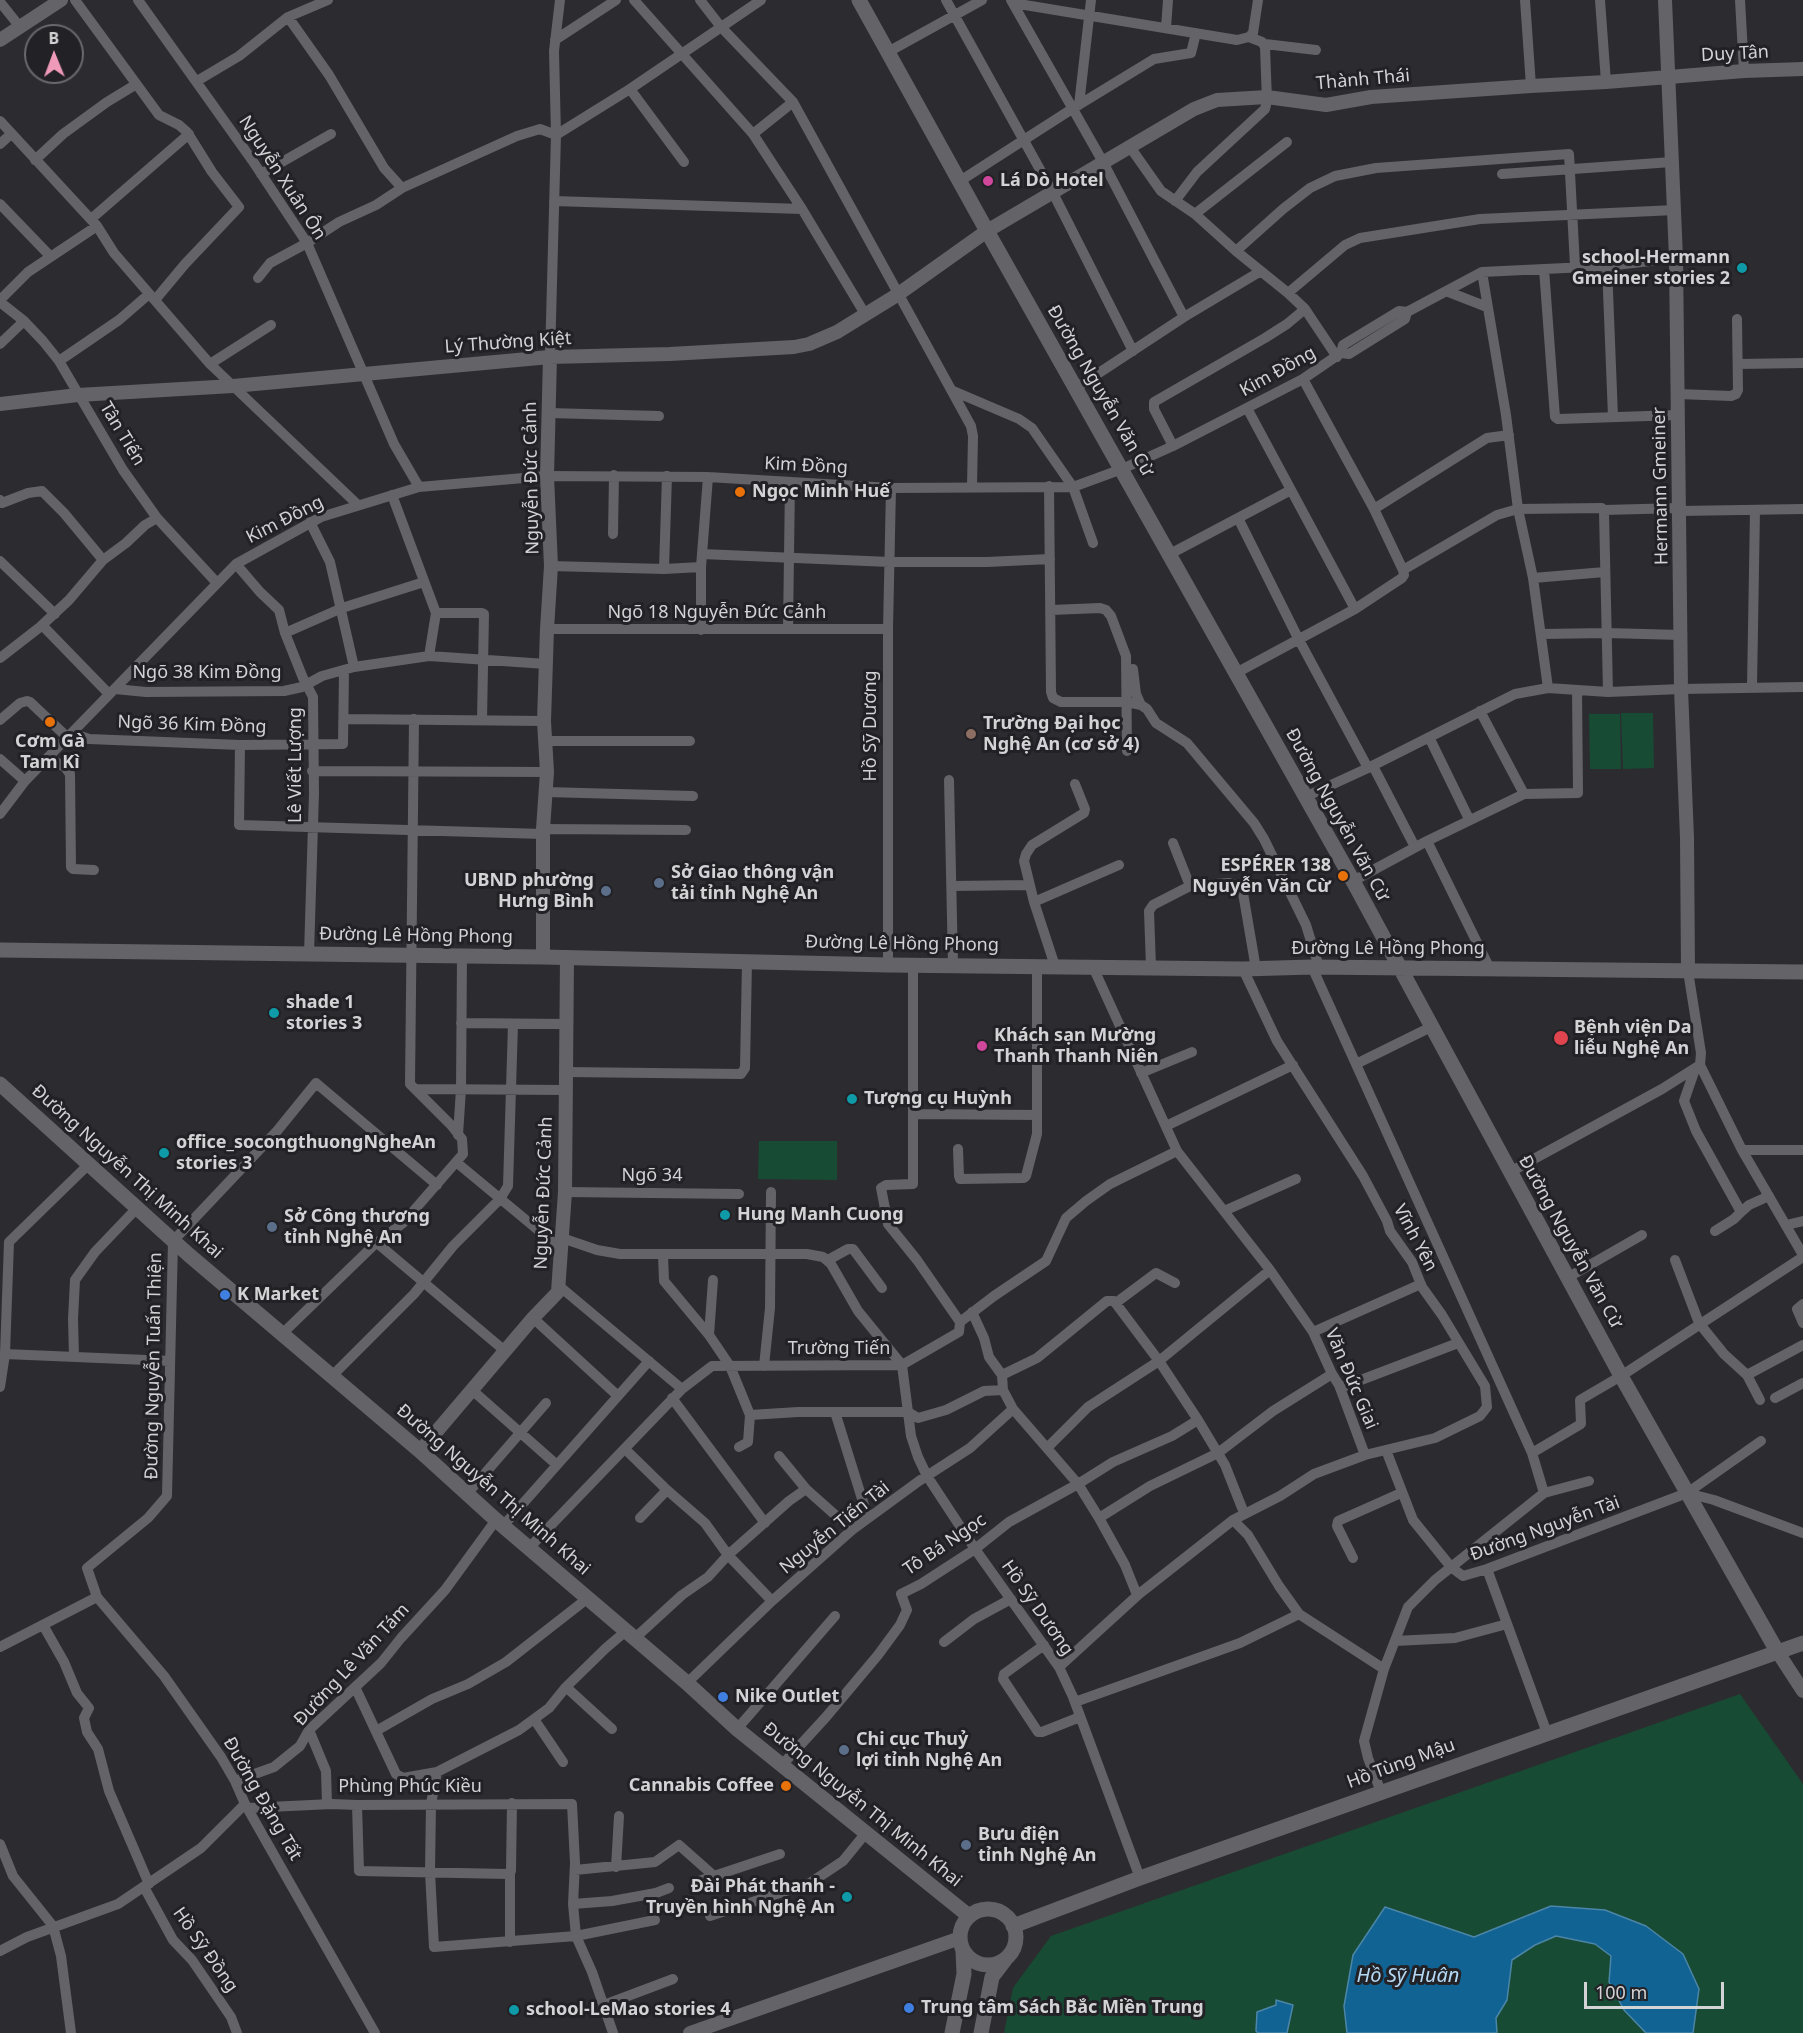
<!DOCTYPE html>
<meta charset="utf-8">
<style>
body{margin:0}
#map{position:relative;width:1803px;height:2033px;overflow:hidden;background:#2c2c30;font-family:"Noto Sans",sans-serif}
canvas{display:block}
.north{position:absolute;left:24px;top:24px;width:60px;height:60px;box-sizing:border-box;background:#222226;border:2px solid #69696c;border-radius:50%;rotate:359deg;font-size:16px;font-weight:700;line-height:24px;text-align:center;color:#d3d3d6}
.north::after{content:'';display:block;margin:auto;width:21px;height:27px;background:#ef9ab8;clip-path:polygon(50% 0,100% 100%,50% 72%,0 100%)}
.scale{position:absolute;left:1584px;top:1982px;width:140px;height:27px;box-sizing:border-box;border:3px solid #d3d3d6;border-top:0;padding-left:8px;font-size:18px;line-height:21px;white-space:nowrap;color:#d3d3d6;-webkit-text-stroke:4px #222226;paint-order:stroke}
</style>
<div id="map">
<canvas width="1803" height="2033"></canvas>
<div class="north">B</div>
<div class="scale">100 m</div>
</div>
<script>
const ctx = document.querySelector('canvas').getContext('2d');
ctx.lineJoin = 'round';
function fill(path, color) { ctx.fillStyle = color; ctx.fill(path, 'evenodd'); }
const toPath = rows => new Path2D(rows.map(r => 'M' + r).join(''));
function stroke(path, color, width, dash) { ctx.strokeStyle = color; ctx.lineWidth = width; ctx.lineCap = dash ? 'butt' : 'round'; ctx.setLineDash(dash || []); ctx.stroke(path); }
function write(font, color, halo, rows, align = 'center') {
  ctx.font = font + ' "Noto Sans",sans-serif'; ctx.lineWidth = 6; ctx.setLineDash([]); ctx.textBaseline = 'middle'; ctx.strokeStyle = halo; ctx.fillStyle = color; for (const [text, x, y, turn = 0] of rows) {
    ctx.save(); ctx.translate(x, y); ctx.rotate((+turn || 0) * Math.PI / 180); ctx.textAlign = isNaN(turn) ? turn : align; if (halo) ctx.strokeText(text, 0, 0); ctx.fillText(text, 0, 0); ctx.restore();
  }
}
fill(toPath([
 [1621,713,1653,713,1654,768,1623,769],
 [1589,714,1620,714,1621,769,1590,769],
 [759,1141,837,1141,837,1180,758,1179],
 [1740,1694,1803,1784,1803,2033,1004,2033,1013,1988,1051,1936]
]), '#184b33');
const water = toPath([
 [1551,1906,1605,1910,1646,1926,1683,1954,1699,1989,1693,2033,1646,2033,1624,2010,1609,1982,1611,1956,1595,1944,1556,1936,1535,1945,1512,1960,1507,2000,1496,2018,1497,2033,1347,2033,1344,2006,1353,1955,1385,1907,1474,1937,1551,1906],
 [1276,2000,1293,2005,1287,2033,1258,2033,1256,2031,1257,2012,1276,2005,1276,2000]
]);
fill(water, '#116393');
stroke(water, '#4b85a7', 1.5);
stroke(toPath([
 [75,0,159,115,179,125,187,132,212,172,239,207,185,264,155,300],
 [138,0,252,160,307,243,394,444,419,487],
 [634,0,753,134,802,209,865,314],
 [700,0,721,27,793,102,971,426,973,436,972,486],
 [946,0,1053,193,1133,351],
 [1011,0,1103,162,1184,317],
 [1525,0,1531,86],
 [1600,0,1606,82],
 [1740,0,1744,71],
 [0,2,20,27],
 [1013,3,1237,40,1249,37,1253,33,1258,0],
 [288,17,329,75,384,168,402,188],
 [1166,28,1168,0],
 [555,40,616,0],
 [1265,44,1316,50],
 [888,52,982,0],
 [197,81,239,56,288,17,328,0],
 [630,89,684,162],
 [1079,105,1091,0],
 [0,121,97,226,114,253,210,364,358,505],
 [753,134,793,102],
 [0,144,11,134],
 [1130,147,1161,191,1195,214,1236,251,1288,293,1305,309,1337,357],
 [35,160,63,134,107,102,135,85],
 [261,174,331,134],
 [1502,174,1672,162],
 [960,181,1072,109,1154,59,1191,53,1196,33],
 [554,201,802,209],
 [1175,201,1197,172,1265,109,1267,101,1265,47,1262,42,1249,37],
 [0,204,51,257],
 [1195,214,1287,142],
 [91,219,189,134],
 [1236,251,1283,209,1310,188,1335,176,1376,168,1569,154,1575,266],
 [1607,266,1613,417],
 [1544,269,1555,417,1558,419,1678,415],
 [1482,272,1506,415,1518,509,1533,578,1548,688],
 [258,278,270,263,307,243,339,222,376,205,402,188,517,136,540,129,556,135,630,89,761,0],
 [1446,291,1487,307],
 [1288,293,1345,245,1360,238,1480,219,1675,210],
 [0,300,28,272,97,226],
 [0,302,24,321,43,341,59,361,123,470,157,518,217,583],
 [0,344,24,321],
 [1341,353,1343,345,1399,311,1407,312],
 [550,357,556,135,554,51,560,0],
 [59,361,119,320,149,294],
 [210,364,271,325],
 [1738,364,1803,363],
 [1076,388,1184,317,1261,271],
 [951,390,1019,419,1032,428,1073,487,1093,543],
 [1678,394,1731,396,1736,394,1738,390,1737,319],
 [1247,408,1355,609],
 [549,413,659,416],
 [1173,446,1154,409,1154,402,1265,338,1287,324,1305,309],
 [1049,486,1051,692,1053,698,1061,702,1127,702,1141,705,1147,709,1156,723,1187,743,1254,823,1264,839,1306,925,1319,967],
 [392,495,436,613,429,656],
 [0,500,2,503,28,493,42,491,64,513,103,560],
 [1374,509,1487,438,1509,435],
 [1604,510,1680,508],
 [1680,511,1803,509],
 [1238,518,1298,638,1368,768],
 [310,522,330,562,354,667],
 [613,534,614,475],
 [702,554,890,562,987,562,1050,559],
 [1170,554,1291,490],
 [0,561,55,614],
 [236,564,260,592,279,610,285,633,303,678,313,697,314,793,309,954],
 [551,566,664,569,701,567],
 [664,569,667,476],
 [1403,570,1497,515,1518,509,1602,508,1604,512,1608,692],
 [1533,578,1605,572],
 [1051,610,1100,608,1106,610,1111,616,1126,656,1127,751],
 [436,613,482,613,484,614,482,720],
 [42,625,109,694],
 [547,629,888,629],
 [788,629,790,482],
 [701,630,701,567,708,477],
 [285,633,342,608,424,582],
 [1542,634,1607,633,1681,635],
 [0,658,40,627,69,600,103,560,126,543,145,525,157,518],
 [1133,669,1136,694,1141,705],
 [1236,673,1355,609,1402,578,1404,575,1403,570,1374,509,1303,379],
 [1752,687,1755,510],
 [115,689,146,692,284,691,302,687,322,676,354,667,429,656,546,664],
 [1480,711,1524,794],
 [344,719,544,721],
 [0,720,20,703,27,701,30,702,68,738],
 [72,733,89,739,240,745,343,744,344,671],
 [1429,737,1469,819],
 [546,741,690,741],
 [240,745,239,825,543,834],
 [48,758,65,767,70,774,71,867,73,869,94,870],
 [0,759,25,781],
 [1373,766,1415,847],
 [312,771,547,772],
 [949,780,953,965],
 [546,792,693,796],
 [1305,797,1368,768,1515,694,1548,688,1608,692,1681,689,1803,687],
 [0,814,25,781,236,564,321,517,419,487,547,476,708,477,891,488,1073,487,1122,469,1173,446,1303,379,1341,353,1349,354,1405,319,1407,312,1482,272,1607,266,1676,258],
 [543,829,686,830],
 [1427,841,1490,969],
 [1173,843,1190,886],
 [1353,881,1427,841,1524,794,1578,793,1577,690],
 [952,886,1029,885],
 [1034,902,1119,865],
 [888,965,888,629,891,488],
 [913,965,913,1184,886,1185,881,1188,888,1224,917,1260,960,1322],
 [1055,966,1034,902,1024,861,1026,854,1032,845,1084,813,1085,809,1075,784],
 [1151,967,1149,911,1153,905,1190,886,1229,883,1239,886,1243,893,1256,969],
 [1312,967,1532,1453,1544,1493,1435,1580,1408,1607,1384,1669,1364,1741,1368,1758,1381,1792],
 [1243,969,1277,1041,1363,1176,1387,1221,1390,1231,1412,1262,1422,1287,1442,1315,1485,1386,1487,1407,1480,1416,1435,1438,1365,1455],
 [1688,971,1701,1053,1700,1065,1742,1150,1803,1255],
 [461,1023,566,1024],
 [1356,1064,1431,1027],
 [1695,1069,1684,1101,1696,1131,1741,1212,1749,1205,1769,1196],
 [566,1072,741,1074,745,1068,747,961],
 [1141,1073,1192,1052],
 [415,1089,565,1090],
 [913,1114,1037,1115],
 [1166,1126,1293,1065],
 [458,1135,461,1089,462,956],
 [958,1149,959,1176,960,1179,1024,1178,1026,1176,1037,1134,1037,966],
 [1742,1150,1803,1150],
 [456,1162,561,1249],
 [1510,1172,1662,1089,1700,1065],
 [565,1192,739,1194],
 [1224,1211,1296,1179],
 [1786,1225,1803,1221],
 [1715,1231,1734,1219,1741,1212],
 [562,1238,597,1250,620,1254,807,1254,823,1257,831,1264,858,1311,902,1365],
 [377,1243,505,1351],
 [663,1255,664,1281,709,1335,730,1366,750,1415,748,1442,739,1447],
 [828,1260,848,1249,853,1249,882,1288],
 [1675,1260,1699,1323,1724,1354,1747,1375,1760,1400],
 [1567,1278,1642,1235],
 [558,1285,682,1389],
 [1117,1302,1156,1273,1175,1283],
 [1803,1304,1797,1309,1803,1323],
 [972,1312,984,1338,989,1357,1002,1375,1003,1390,1013,1409,1078,1484,1099,1518,1125,1565,1137,1595],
 [533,1318,618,1396],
 [1313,1332,1421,1284],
 [282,1334,374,1245,403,1223,463,1154,462,1139,451,1125,410,1084,414,719],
 [709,1335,713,1280],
 [5,1354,170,1361],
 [74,1357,73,1319,75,1280,95,1252,137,1208],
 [902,1365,911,1436,918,1457,927,1476,975,1549,1059,1667,1073,1697,1140,1878],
 [764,1366,770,1308,771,1192],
 [1002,1375,1037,1358,1107,1301,1114,1301,1159,1361,1198,1420,1225,1465,1244,1513],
 [1747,1375,1803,1345],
 [332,1376,414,1294,453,1246,500,1199,508,1186,513,1024],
 [0,1387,5,1354,9,1242,89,1164],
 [1340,1388,1458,1343],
 [472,1390,557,1465],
 [672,1398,765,1523],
 [1775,1398,1803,1383],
 [835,1412,868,1518],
 [750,1415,798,1412,908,1412,918,1418,946,1410,984,1391,1003,1390],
 [1047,1448,1088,1407,1159,1361,1270,1270],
 [625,1449,667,1490,705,1523,728,1555,772,1601],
 [1386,1450,1413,1520,1451,1567,1463,1576,1487,1569,1687,1493,1761,1441],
 [1532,1453,1581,1424,1580,1400,1621,1376,1803,1257],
 [779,1456,806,1489],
 [1544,1493,1589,1481],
 [1687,1493,1714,1500,1803,1533],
 [467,1494,546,1403],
 [640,1518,667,1490],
 [1099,1518,1150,1486,1218,1453,1273,1411,1332,1374],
 [1233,1520,1248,1535,1279,1586,1299,1614,1384,1669],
 [503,1526,649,1361],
 [529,1548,682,1389,712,1366,902,1365,959,1332,960,1322,994,1296,1046,1261,1066,1218,1086,1201,1110,1184,1177,1151],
 [1353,1558,1337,1526,1338,1521,1401,1493],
 [1487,1569,1547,1733],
 [97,1597,164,1676,221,1757,235,1781,245,1804,375,2033],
 [43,1625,64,1662,77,1693,89,1708,84,1718,87,1732,98,1749,109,1791,149,1884],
 [635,1638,682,1595,708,1577,728,1555,789,1501,806,1489,852,1530],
 [1395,1641,1455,1638,1507,1624],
 [944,1642,974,1619,1011,1599],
 [1044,1645,1004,1674,1003,1679,1038,1732,1042,1732,1080,1717],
 [0,1647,97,1597,87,1568,148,1518,167,1496,173,1241,277,1131,316,1083,437,1185],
 [1059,1667,1139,1594,1233,1520,1280,1496,1314,1474,1365,1455,1339,1385,1332,1374,1313,1332,1270,1270,1177,1151,1093,967],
 [687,1683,772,1601,852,1530,919,1481,970,1448,1013,1409],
 [355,1687,396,1774,403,1778,437,1772,519,1730,549,1708,566,1687,606,1648,626,1631],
 [566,1687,612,1729],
 [1075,1702,1240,1643,1299,1614],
 [534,1719,563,1762],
 [737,1729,835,1616],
 [309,1730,326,1771,327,1804],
 [376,1731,432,1699,468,1684,506,1662,588,1598],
 [782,1765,826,1717,878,1655,900,1625,907,1610,901,1594,921,1584,975,1549,1009,1522,1078,1484,1113,1462,1172,1436,1198,1420],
 [437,1772,431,1804,430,1872,434,1947,576,1936,655,1920],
 [235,1781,274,1767,300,1746,309,1730,381,1663,401,1638,445,1590,496,1520],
 [357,1805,359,1871,508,1874,511,1871,512,1803],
 [248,1808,332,1804,357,1805,572,1804,575,1863,573,1904,576,1936,592,1972,613,2033],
 [0,1844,13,1876,53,1926,61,1956,71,2033],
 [616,1867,619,1816],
 [575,1870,655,1862,679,1845,714,1876],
 [510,1873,510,1942],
 [696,1882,780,1854],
 [144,1887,173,1940,192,1960,231,2017,237,2033],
 [573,1904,612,1901,656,1893,669,1888],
 [710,1916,810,1883,843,1861,865,1834],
 [0,1951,27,1937,118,1904,201,1848,245,1804],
 [604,2005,673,1979]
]), '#636368', 10);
stroke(toPath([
 [1665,0,1676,258,1681,689,1687,838,1688,971],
 [0,40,61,0],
 [0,404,78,395,233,386,550,357,670,354,794,347,809,344,837,332,897,295,987,231,1194,109,1217,100,1267,97,1326,105,1371,97,1531,86,1606,82,1744,71,1803,69],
 [543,957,543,829,547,772,544,721,547,629,551,566,547,476,550,357],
 [420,1451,533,1318,558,1292,565,1192,567,957],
 [1777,1651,1803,1691],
 [690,2033,960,1938]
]), '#636368', 14);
stroke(toPath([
 [859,0,987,231,1353,881,1621,1376,1777,1651],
 [0,950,543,957,888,965,1243,969,1312,967,1803,972],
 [0,1084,189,1255,420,1451,496,1520,687,1683,737,1729,969,1916],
 '960 1937a28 28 0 1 1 56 0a28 28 0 1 1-56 0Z',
 [1013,1926,1140,1878,1803,1643],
 [952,2033,964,1974,963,1951],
 [981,2033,992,1977,1005,1960]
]), '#636368', 15);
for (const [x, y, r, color] of [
 [988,181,6,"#d1479c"],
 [1742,268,6,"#0f9aa8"],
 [740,492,6,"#e8710a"],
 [50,722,6,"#e8710a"],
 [971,734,6,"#8d6e63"],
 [1343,876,6,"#e8710a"],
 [659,883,6,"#5c6f8a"],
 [606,891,6,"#5c6f8a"],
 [274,1013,6,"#0f9aa8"],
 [1561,1038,8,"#e0444e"],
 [982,1046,6,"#d1479c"],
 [852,1099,6,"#0f9aa8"],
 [164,1153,6,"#0f9aa8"],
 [725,1215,6,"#0f9aa8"],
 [272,1227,6,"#5c6f8a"],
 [225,1295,6,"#3f7fe0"],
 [723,1697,6,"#3f7fe0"],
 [844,1750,6,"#5c6f8a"],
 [786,1786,6,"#e8710a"],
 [966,1845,6,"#5c6f8a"],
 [847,1897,6,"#0f9aa8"],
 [909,2008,6,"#3f7fe0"],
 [514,2010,6,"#0f9aa8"]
]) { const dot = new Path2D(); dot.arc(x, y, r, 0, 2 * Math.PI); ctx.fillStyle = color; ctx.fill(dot); stroke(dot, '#222226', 2); }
write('18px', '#d3d3d6', '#222226', [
 ["Duy Tân",1735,54,-3],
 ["Thành Thái",1363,80,-5],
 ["Nguyễn Xuân Ôn",282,178,57],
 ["Lý Thường Kiệt",508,343,-4],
 ["Kim Đồng",1278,372,-29],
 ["Đường Nguyễn Văn Cừ",1100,391,60],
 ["Tân Tiến",122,434,59],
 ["Kim Đồng",806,466,3],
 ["Nguyễn Đức Cảnh",532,478,-91],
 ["Hermann Gmeiner",1661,486,-91],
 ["Kim Đồng",285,520,-27],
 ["Ngõ 18 Nguyễn Đức Cảnh",717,613],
 ["Ngõ 38 Kim Đồng",207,673],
 ["Ngõ 36 Kim Đồng",192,725,2],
 ["Hồ Sỹ Dương",871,726,-90],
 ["Lê Viết Lượng",296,765,-90],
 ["Đường Nguyễn Văn Cừ",1337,815,61],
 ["Đường Lê Hồng Phong",416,936,1],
 ["Đường Lê Hồng Phong",902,944,1],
 ["Đường Lê Hồng Phong",1388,949],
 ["Đường Nguyễn Thị Minh Khai",127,1172,42],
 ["Ngõ 34",652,1176],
 ["Nguyễn Đức Cảnh",544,1193,-88],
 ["Vĩnh Yên",1415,1238,62],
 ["Đường Nguyễn Văn Cừ",1570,1242,61],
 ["Trường Tiến",839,1349],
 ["Đường Nguyễn Tuấn Thiện",154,1366,-89],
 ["Văn Đức Giai",1351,1379,67],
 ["Đường Nguyễn Thị Minh Khai",493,1490,41],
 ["Nguyễn Tiến Tài",835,1528,-39],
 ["Đường Nguyễn Tài",1545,1529,-20],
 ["Tô Bá Ngọc",945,1545,-34],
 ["Hồ Sỹ Dương",1037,1608,55],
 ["Đường Lê Văn Tám",352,1665,-47],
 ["Hồ Tùng Mậu",1401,1764,-20],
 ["Phùng Phúc Kiều",410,1787],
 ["Đường Đặng Tất",262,1799,60],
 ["Đường Nguyễn Thị Minh Khai",862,1805,39],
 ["Hồ Sỹ Đồng",205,1950,55]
]);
write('bold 18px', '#d3d3d6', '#222226', [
 ["Lá Dò Hotel",1000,181],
 ["school-Hermann",1730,258,"right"],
 ["Gmeiner stories 2",1730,279,"right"],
 ["Ngọc Minh Huế",752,492],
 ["Trường Đại học",983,724],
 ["Nghệ An (cơ sở 4)",983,745],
 ["Cơm Gà",50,742,"center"],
 ["Tam Kì",50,763,"center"],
 ["ESPÉRER 138",1331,866,"right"],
 ["Nguyễn Văn Cừ",1331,887,"right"],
 ["Sở Giao thông vận",671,873],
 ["tải tỉnh Nghệ An",671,894],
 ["UBND phường",594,881,"right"],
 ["Hưng Bình",594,902,"right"],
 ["shade 1",286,1003],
 ["stories 3",286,1024],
 ["Bệnh viện Da",1574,1028],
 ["liễu Nghệ An",1574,1049],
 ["Khách sạn Mường",994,1036],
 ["Thanh Thanh Niên",994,1057],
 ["Tượng cụ Huỳnh",864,1099],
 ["office_socongthuongNgheAn",176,1143],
 ["stories 3",176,1164],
 ["Hung Manh Cuong",737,1215],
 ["Sở Công thương",284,1217],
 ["tỉnh Nghệ An",284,1238],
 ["K Market",237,1295],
 ["Nike Outlet",735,1697],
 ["Chi cục Thuỷ",856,1740],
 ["lợi tỉnh Nghệ An",856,1761],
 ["Cannabis Coffee",774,1786,"right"],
 ["Bưu điện",978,1835],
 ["tỉnh Nghệ An",978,1856],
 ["Đài Phát thanh -",835,1887,"right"],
 ["Truyền hình Nghệ An",835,1908,"right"],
 ["Trung tâm Sách Bắc Miền Trung",921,2008],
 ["school-LeMao stories 4",526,2010]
], 'left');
write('italic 20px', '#b4d8f4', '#222226', [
 ["Hồ Sỹ Huân",1408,1976]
]);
</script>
